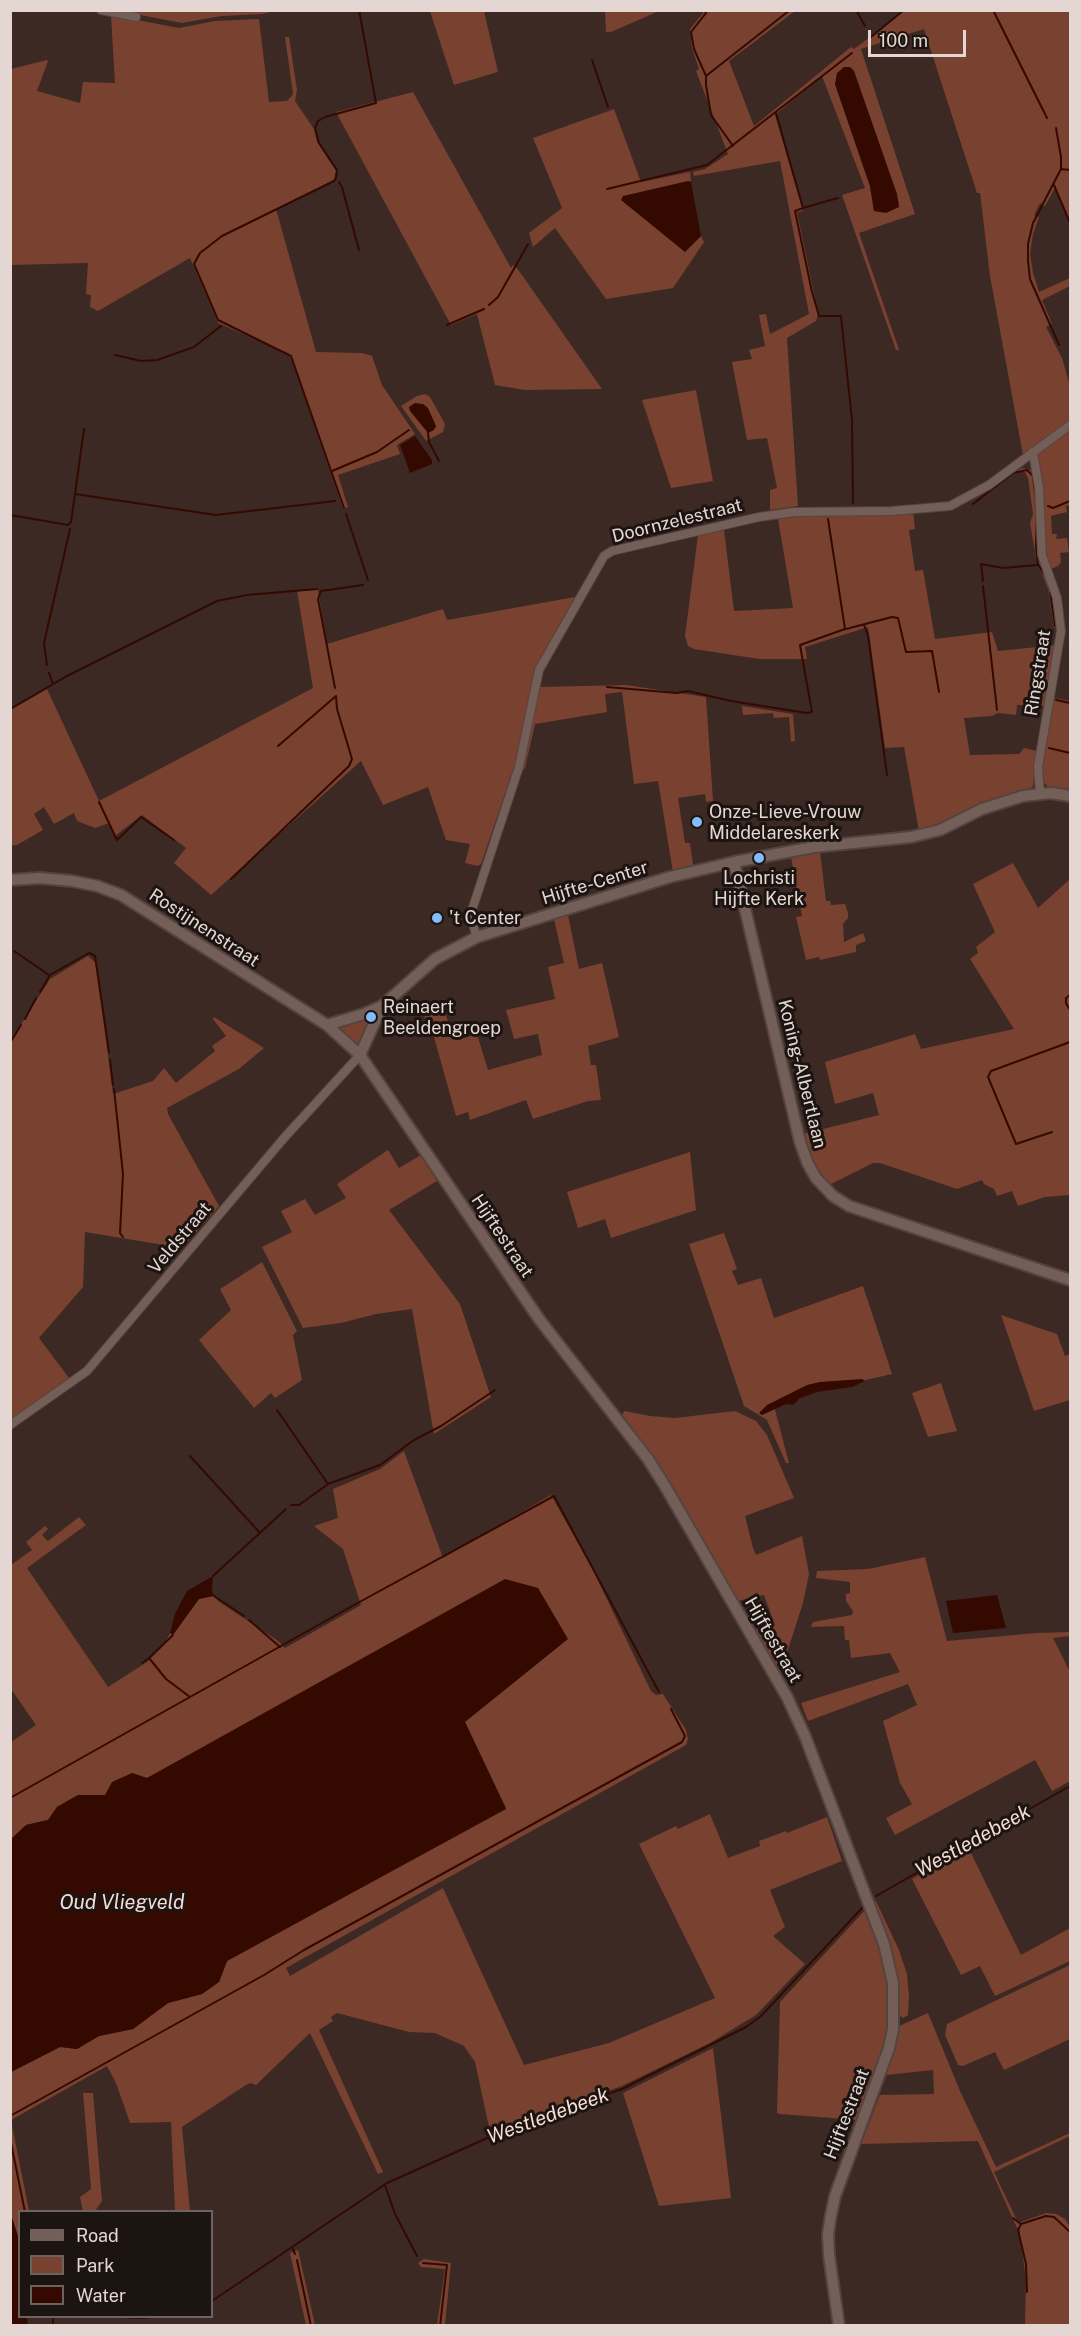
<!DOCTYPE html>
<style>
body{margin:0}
#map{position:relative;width:1081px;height:2336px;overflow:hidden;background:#3c2923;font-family:"Public Sans",sans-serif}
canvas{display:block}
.frame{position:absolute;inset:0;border:12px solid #e4d7d3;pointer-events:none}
.legend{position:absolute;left:18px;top:2210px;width:195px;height:108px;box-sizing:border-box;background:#1c1411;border:2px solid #6c625f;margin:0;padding:8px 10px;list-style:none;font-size:18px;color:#e4d7d3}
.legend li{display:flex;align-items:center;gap:12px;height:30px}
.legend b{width:30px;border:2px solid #6c625f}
.scale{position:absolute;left:868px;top:30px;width:98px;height:27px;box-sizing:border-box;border:3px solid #e4d7d3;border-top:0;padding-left:8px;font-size:18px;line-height:21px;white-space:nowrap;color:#e4d7d3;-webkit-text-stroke:4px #1c1411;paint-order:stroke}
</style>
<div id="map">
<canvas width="1081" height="2336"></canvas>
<div class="frame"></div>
<ul class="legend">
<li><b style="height:8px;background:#745f58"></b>Road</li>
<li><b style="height:16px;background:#794130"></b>Park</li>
<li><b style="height:16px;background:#340900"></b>Water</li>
</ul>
<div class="scale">100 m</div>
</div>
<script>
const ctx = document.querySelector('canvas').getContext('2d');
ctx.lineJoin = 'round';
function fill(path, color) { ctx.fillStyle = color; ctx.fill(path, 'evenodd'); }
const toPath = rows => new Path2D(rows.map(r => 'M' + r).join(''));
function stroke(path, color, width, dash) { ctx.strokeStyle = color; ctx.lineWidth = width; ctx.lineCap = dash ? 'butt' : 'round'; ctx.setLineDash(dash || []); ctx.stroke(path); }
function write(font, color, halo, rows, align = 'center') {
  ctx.font = font + ' "Public Sans",sans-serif'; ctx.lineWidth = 6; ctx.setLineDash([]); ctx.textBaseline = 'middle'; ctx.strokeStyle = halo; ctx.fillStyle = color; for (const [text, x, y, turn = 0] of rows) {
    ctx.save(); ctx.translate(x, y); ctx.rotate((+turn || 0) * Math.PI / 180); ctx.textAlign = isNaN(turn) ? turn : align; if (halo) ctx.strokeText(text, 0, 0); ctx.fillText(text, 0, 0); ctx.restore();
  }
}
fill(toPath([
 [119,11,274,11,263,14,221,16,182,23],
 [430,11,484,11,498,72,454,85],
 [605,11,605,10,659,11,611,32,606,32],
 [702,11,795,11,729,61,754,126,851,47,854,49,904,11,1070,11,1070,222,1055,188,1045,206,1040,203,1034,215,1039,217,1033,234,1030,254,1033,273,1039,292,1070,278,1070,286,1042,300,1052,324,1046,327,1062,358,1070,386,1070,421,1023,455,990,276,980,193,977,193,976,190,924,29,861,49,915,214,859,233,899,350,896,350,842,195,865,188,822,76,775,115,803,211,797,212,818,314,816,321,787,338,798,506,770,510,770,490,777,488,767,438,747,440,732,362,752,359,749,350,765,346,759,315,766,314,770,334,809,314,780,161,694,176,693,172,705,169,728,154,696,71,699,69,692,48,690,29,703,13],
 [850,67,854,72,899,204,874,211,870,186,835,84],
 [111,15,179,28,215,21,259,19,269,102,287,101,293,94,285,37,289,37,297,90,295,101,314,129,317,142,336,171,334,179,330,182,276,209,316,352,362,353,372,356,382,385,415,434,397,445,400,454,338,475,348,507,343,509,293,362,287,353,218,323,190,258,98,311,90,307,91,295,86,294,88,263,11,265,11,69,47,60,48,61,37,91,80,103,83,82,115,83],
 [413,92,511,268,513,265,517,268,602,389,525,390,495,385,477,314,451,325,336,112],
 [614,109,641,182,690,172,691,182,688,181,684,252,701,236,704,242,673,288,606,299,555,228,533,247,529,233,562,208,533,138],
 [696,390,713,481,671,488,642,400],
 [425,394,430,397,445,424,443,432,426,441,401,406,417,396],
 [1070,429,1070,505,1066,506,1067,512,1051,516,1052,534,1057,534,1056,539,1067,538,1069,552,1060,553,1061,562,1058,566,1051,569,1045,548,1045,510,1038,454],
 [1022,468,1033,471,1035,476,1038,541,1053,589,1059,626,1054,628,1048,589,1036,558,1030,523,1033,514,1028,478,1025,472,1015,472],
 [913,511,915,529,909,530,915,571,923,570,935,639,992,632,998,651,1057,645,1046,706,1017,705,1016,715,998,713,992,716,964,718,970,755,1019,754,1024,748,1037,751,1033,787,999,798,948,821,919,831,904,747,885,748,868,627,805,647,807,659,759,659,694,649,688,646,685,636,698,535,724,530,734,611,793,608,778,519,827,512],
 [318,590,327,644,443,609,447,620,575,597,536,666,517,759,481,864,478,866,465,863,470,844,446,840,428,787,383,805,361,761,211,895,174,863,186,848,142,815,115,836,109,823,95,828,77,821,74,813,54,824,44,807,34,814,43,830,17,845,11,846,11,710,47,689,99,801,313,688,297,591],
 [626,685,706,697,713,801,706,802,705,794,678,798,685,843,690,843,693,865,673,872,658,781,634,784,622,692,605,694,607,712,535,724,525,768,520,774,538,687],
 [1054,698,1070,701,1070,791,1047,786,1042,780,1041,766],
 [742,706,793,714,795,741,791,742,789,717,774,718,773,713,743,715],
 [820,852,826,901,830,901,831,905,845,904,848,913,848,918,843,924,844,942,863,933,866,941,856,945,856,952,820,960,819,957,806,960,796,917,802,916,791,857],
 [1013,863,1038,908,1070,879,1070,1195,1045,1197,1018,1206,1012,1191,997,1196,994,1189,984,1184,982,1180,957,1189,880,1163,873,1163,829,1185,818,1173,803,1134,879,1115,873,1093,835,1104,825,1062,915,1034,921,1049,1014,1029,970,959,978,953,976,947,995,932,973,884],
 [568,915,579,969,602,963,619,1037,588,1046,591,1065,596,1065,601,1100,588,1101,533,1119,526,1100,470,1120,468,1112,456,1116,434,1037,421,1009,442,1003,453,1037,459,1035,461,1039,477,1034,488,1070,542,1055,538,1034,514,1039,506,1010,555,999,548,967,564,963,554,919],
 [88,956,96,963,113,1094,153,1081,164,1068,176,1083,215,1051,212,1046,226,1036,213,1019,214,1017,264,1048,239,1069,167,1108,168,1114,219,1206,182,1248,85,1232,83,1287,39,1338,69,1378,11,1421,11,1040,50,979],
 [382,1006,360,1055,327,1025],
 [388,1150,399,1168,421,1155,437,1181,389,1210,460,1304,491,1397,434,1434,412,1309,376,1314,341,1323,303,1328,262,1247,292,1232,281,1211,305,1199,315,1215,346,1198,337,1184],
 [690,1152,696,1210,611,1238,605,1219,578,1228,567,1192],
 [724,1233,737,1269,732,1271,738,1285,761,1278,774,1318,863,1286,892,1374,813,1392,774,1406,789,1463,786,1463,767,1420,744,1406,689,1244],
 [262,1262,297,1331,293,1335,302,1380,275,1398,271,1393,254,1408,199,1340,231,1310,220,1289],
 [1001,1315,1057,1334,1065,1356,1070,1354,1070,1400,1034,1411],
 [941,1383,957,1431,928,1437,912,1393],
 [625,1411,650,1416,675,1418,735,1411,756,1421,767,1435,794,1498,745,1516,753,1548,756,1555,802,1536,809,1574,803,1603,784,1662,780,1664,774,1665,755,1631,772,1617,764,1595,738,1601,661,1469,622,1414],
 [404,1451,443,1558,551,1495,591,1566,651,1691,656,1695,663,1694,686,1730,688,1739,686,1745,286,1968,290,1976,443,1888,524,2065,609,2043,715,1998,639,1844,676,1826,678,1829,710,1814,728,1858,760,1846,759,1841,786,1831,787,1833,827,1817,842,1861,770,1890,785,1927,773,1936,805,1964,756,2015,710,2043,622,2086,490,2132,475,2062,464,2046,435,2033,409,2032,337,2013,331,2017,333,2021,319,2030,383,2172,378,2174,310,2033,256,2085,251,2083,246,2085,182,2127,190,2211,175,2211,171,2122,130,2123,116,2083,107,2066,11,2120,29,2211,20,2212,19,2256,18,2236,11,2215,11,2072,60,2047,77,2049,99,2036,133,2029,168,2003,202,1994,219,1982,227,1961,506,1808,465,1722,146,1778,132,1773,105,1795,78,1795,57,1807,48,1820,26,1825,11,1840,11,1742,36,1725,11,1689,11,1565,32,1550,26,1542,45,1526,48,1529,42,1535,48,1541,79,1517,86,1525,27,1568,108,1687,147,1662,164,1645,170,1633,173,1634,199,1599,209,1595,214,1596,218,1601,278,1641,285,1648,361,1605,343,1549,314,1526,338,1518,333,1489,380,1469],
 [925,1557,947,1641,1036,1633,1070,1632,1070,1636,1053,1638,1070,1672,1070,1781,1052,1791,1035,1760,895,1835,886,1818,912,1804,900,1783,883,1721,917,1705,908,1684,808,1721,801,1703,900,1672,890,1653,851,1658,849,1640,845,1640,844,1626,811,1627,813,1622,852,1615,853,1611,846,1601,846,1594,850,1593,850,1582,816,1578,817,1571,868,1569],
 [968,1847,1021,1955,1070,1928,1070,1961,995,1996,980,1966,961,1975,912,1879],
 [876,1901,899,1950,907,1974,909,1996,908,2015,903,2018,899,2015,895,1964,873,1902],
 [866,1909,880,1946,887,1977,889,2025,885,2045,858,2120,780,2114,777,2113,780,2002],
 [1070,1965,1070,2039,1004,2070,995,2052,963,2066,958,2065,945,2035,947,2024],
 [928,2013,960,2091,996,2167,1070,2133,1070,2136,994,2172,1018,2223,1046,2213,1056,2214,1065,2219,1070,2227,1070,2325,1025,2325,1026,2279,1019,2228,1017,2228,978,2141,861,2144,880,2095,934,2094,933,2070,886,2075,897,2027],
 [713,2048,731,2198,659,2206,623,2093],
 [83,2093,93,2093,102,2201,95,2211,83,2211,80,2197,91,2189],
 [298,2250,315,2325,306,2325,290,2253],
 [424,2259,451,2263,445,2325,437,2325,445,2269,421,2267,418,2263]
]), '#794130');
fill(toPath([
 [844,67,850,67,854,71,897,194,899,207,886,213,874,211,870,186,835,84,837,73],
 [688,181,691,182,701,236,685,252,621,200,623,196],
 [415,403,423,404,428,408,436,426,434,430,428,433,410,411,409,407],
 [415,436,432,460,432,464,410,473,400,445],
 [862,1379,865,1381,852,1387,817,1392,800,1398,793,1405,786,1404,762,1415,759,1413,767,1405,807,1385,820,1382],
 [213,1576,212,1591,214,1596,199,1599,173,1635,170,1633,175,1614,187,1591],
 [505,1579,538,1588,568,1639,465,1722,506,1809,227,1961,219,1982,202,1994,168,2003,133,2029,99,2036,77,2049,60,2047,11,2072,11,1839,26,1825,48,1820,57,1807,78,1795,105,1795,112,1782,132,1773,147,1778],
 [997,1595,1006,1628,953,1633,946,1601],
 [11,2215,18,2236,20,2316,27,2317,28,2325,11,2325]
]), '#340900');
stroke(toPath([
 [704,10,706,13,691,32,694,49,706,76,706,85,711,115,733,146],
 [856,10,865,26],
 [993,10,1047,118],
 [871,37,904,10],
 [592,60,608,107],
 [706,76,790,10],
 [776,113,803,208,838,198],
 [1056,128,1061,157,1061,169,1033,223,1028,244,1028,261,1030,279,1059,345],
 [1061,169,1070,170],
 [339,182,342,187,359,250],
 [1054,185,1070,223],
 [607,189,707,165,852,53],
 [803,208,795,211,812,292,819,316,841,316,852,420,853,503],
 [489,305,498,297,528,244],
 [447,325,484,309],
 [115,355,141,361,157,360,194,347,221,326],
 [428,433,429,442,439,461],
 [332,471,377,452,409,430],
 [75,494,84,429],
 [973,504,1013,473,1027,470,1033,476,1036,501],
 [1048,506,1053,508,1070,501],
 [344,508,291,356,218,320,194,264,200,253,222,236,334,181,336,178,337,170,319,143,315,128,318,121,325,117,376,103,359,10],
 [1037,513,1036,548,1038,564,1046,577],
 [346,514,368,580],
 [10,515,68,525,71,522,75,494,216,515,335,501],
 [983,581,981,564,1003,568,1037,565],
 [1049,585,1055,626],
 [983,586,997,710],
 [864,625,868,635,887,775],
 [846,629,892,617,898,618,906,652,932,651,939,692],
 [47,665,44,643,70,529],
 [49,673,53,684],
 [607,687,677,693,688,691,731,701,807,713,812,712,800,645,845,629,828,519],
 [335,688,318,599,321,591,363,585],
 [1056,700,1070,703],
 [10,709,67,676,217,601,247,595,317,589],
 [278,746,336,696],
 [1049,748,1070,753],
 [99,802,117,840,141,817,174,840],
 [231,879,349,766,352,759,337,709,336,696],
 [14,951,49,975],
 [40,992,50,975,89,953,95,956,109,1052],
 [1070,995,1066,998,1066,1003,1070,1010],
 [25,1019,36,998],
 [10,1043,21,1025],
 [110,1060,113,1085],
 [114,1089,123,1174,120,1233,123,1237],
 [1052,1132,1016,1144,988,1077,991,1071,1070,1042],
 [277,1410,328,1484],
 [190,1456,260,1533],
 [291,1505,299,1505,328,1484,380,1465,414,1440,441,1426,495,1390],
 [213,1576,286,1509],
 [214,1596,244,1616],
 [249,1620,280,1647],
 [173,1635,149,1658,166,1679,190,1697],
 [142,1663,149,1658],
 [10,1798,354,1605,554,1496,659,1692],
 [876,1896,1070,1786],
 [10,2116,264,1975,304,1950,682,1742,685,1736,671,1709],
 [10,2138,25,2212],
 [385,2185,395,2214,417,2256],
 [1013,2218,1021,2224],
 [1021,2224,1018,2230,1026,2264,1027,2292],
 [1021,2224,1046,2216,1054,2217,1070,2232],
 [292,2247,295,2254],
 [297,2260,311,2326],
 [423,2263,447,2265,440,2326],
 [212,2301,387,2183,494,2135,622,2089,746,2027,761,2016,863,1907],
 [101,2316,143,2318,160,2316],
 [53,2326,53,2316]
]), '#340900', 2);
const street = toPath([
 [101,10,136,17],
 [1033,452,1039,488,1042,555,1057,598,1061,631,1038,767,1040,794],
 [477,937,470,916,519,767,539,670,604,556,612,551,759,517,794,512,891,511,950,506,989,485,1070,425],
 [10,1425,87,1371,284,1138,360,1055]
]);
const secondary = toPath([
 [734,862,800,1142,808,1164,816,1178,833,1196,849,1206,1070,1280],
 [10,880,40,878,72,881,97,886,121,895,327,1025,360,1055,539,1319,648,1459,665,1486,787,1697,805,1736,884,1944,893,1983,893,2029,889,2048,835,2196,831,2215,828,2234,829,2255,839,2326],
 [327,1025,364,1014,382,1006,435,959,477,937,670,877,734,862,814,847,911,837,940,830,982,809,1023,796,1051,793,1070,796],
 [360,1055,382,1006]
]);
stroke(street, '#544440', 10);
stroke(secondary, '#544440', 14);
stroke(street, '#745f58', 8);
stroke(secondary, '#745f58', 10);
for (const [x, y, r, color] of [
 [697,822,6,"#83bcfb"],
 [759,858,6,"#83bcfb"],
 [437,918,6,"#83bcfb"],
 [371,1017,6,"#83bcfb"]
]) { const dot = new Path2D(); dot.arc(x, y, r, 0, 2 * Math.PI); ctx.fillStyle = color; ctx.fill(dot); stroke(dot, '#1c1411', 2); }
write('18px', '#e4d7d3', '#1c1411', [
 ["Doornzelestraat",677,521,-14],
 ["Ringstraat",1038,673,-81],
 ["Hijfte-Center",595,883,-17],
 ["Rostijnenstraat",204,928,33],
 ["Koning-Albertlaan",802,1074,76],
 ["Hijftestraat",502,1236,56],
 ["Veldstraat",180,1238,-50],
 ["Hijftestraat",773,1640,60],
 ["Hijftestraat",847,2114,-69]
]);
write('18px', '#e4d7d3', '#1c1411', [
 ["Onze-Lieve-Vrouw",709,812],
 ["Middelareskerk",709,833],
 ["Lochristi",759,878,"center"],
 ["Hijfte Kerk",759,899,"center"],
 ["'t Center",449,918],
 ["Reinaert",383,1007],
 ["Beeldengroep",383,1028]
], 'left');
write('italic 20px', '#f6dcd4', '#1c1411', [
 ["Westledebeek",973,1841,-29],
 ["Oud Vliegveld",122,1903],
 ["Westledebeek",548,2116,-20]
]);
</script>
